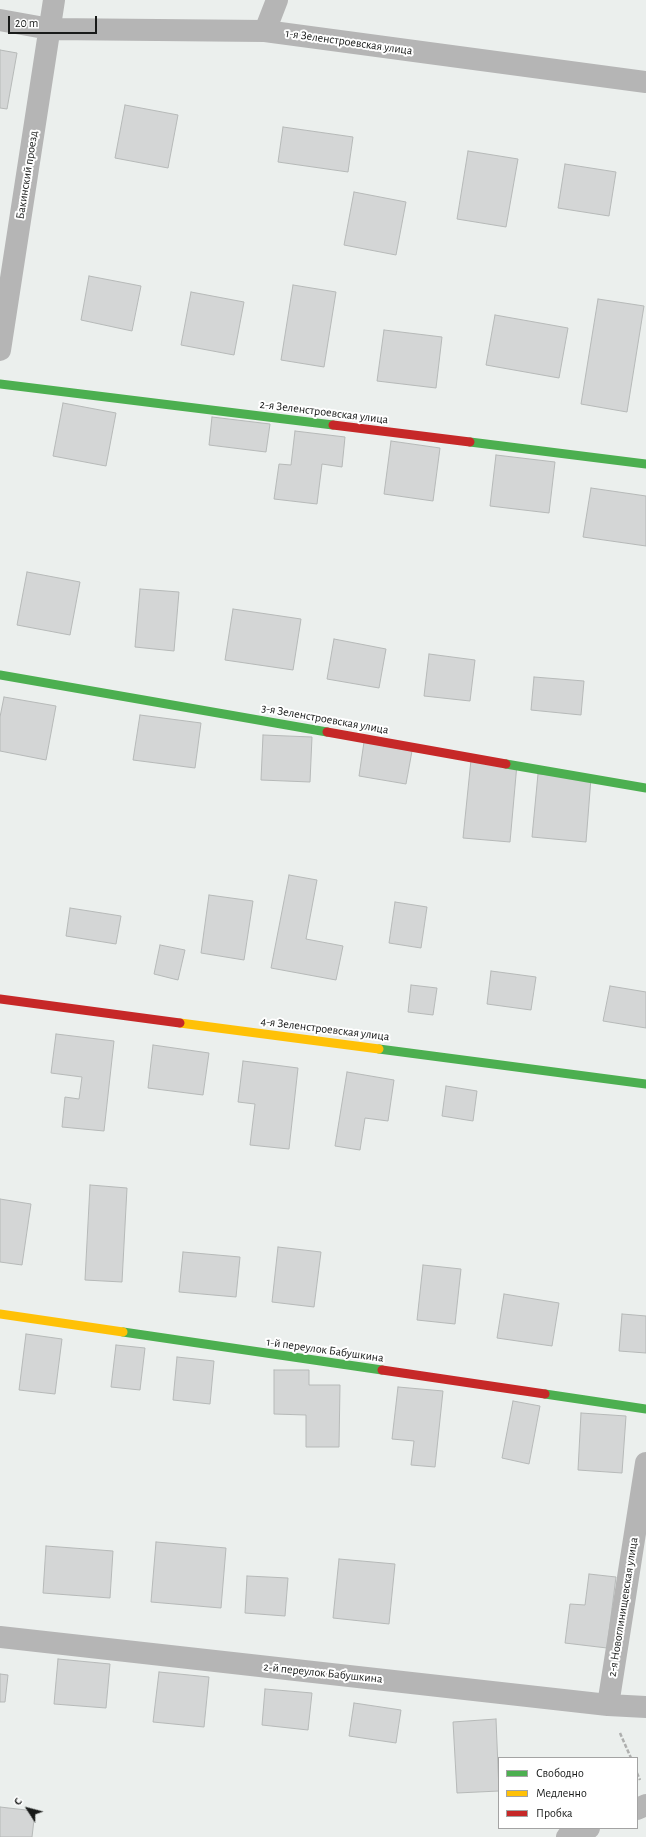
<!DOCTYPE html>
<meta charset="utf-8">
<style>
body{margin:0}
#map{position:relative;width:646px;height:1837px;overflow:hidden;background:#ebefed;font-family:"Alegreya Sans",sans-serif}
canvas{display:block}
.legend{position:absolute;left:498px;top:1757px;width:140px;height:72px;box-sizing:border-box;background:#fff;border:1px solid #a3a3a3;margin:0;padding:5px 7px;list-style:none;font-size:12px;color:#181a19}
.legend li{display:flex;align-items:center;gap:8px;height:20px}
.legend b{width:20px;border:1px solid #a3a3a3}
.north{position:absolute;left:8px;top:1789px;width:40px;height:40px;-webkit-text-stroke:3px #fff;paint-order:stroke;rotate:306deg;font-size:11px;font-weight:700;line-height:16px;text-align:center;color:#181a19}
.north::after{content:'';display:block;margin:auto;width:14px;height:18px;background:#181a19;clip-path:polygon(50% 0,100% 100%,50% 72%,0 100%)}
.scale{position:absolute;left:8px;top:16px;width:89px;height:18px;box-sizing:border-box;border:2px solid #181a19;border-top:0;padding-left:5px;font-size:12px;line-height:14px;white-space:nowrap;color:#181a19;-webkit-text-stroke:3px #fff;paint-order:stroke}
</style>
<div id="map">
<canvas width="646" height="1837"></canvas>
<ul class="legend">
<li><b style="height:5px;background:#4caf50"></b>Свободно</li>
<li><b style="height:5px;background:#ffc107"></b>Медленно</li>
<li><b style="height:5px;background:#c62828"></b>Пробка</li>
</ul>
<div class="north">С</div>
<div class="scale">20 m</div>
</div>
<script>
const ctx = document.querySelector('canvas').getContext('2d');
ctx.lineJoin = 'round';
function fill(path, color) { ctx.fillStyle = color; ctx.fill(path, 'evenodd'); }
const toPath = rows => new Path2D(rows.map(r => 'M' + r).join(''));
function stroke(path, color, width, dash) { ctx.strokeStyle = color; ctx.lineWidth = width; ctx.lineCap = dash ? 'butt' : 'round'; ctx.setLineDash(dash || []); ctx.stroke(path); }
function write(font, color, halo, rows, align = 'center') {
  ctx.font = font + ' "Alegreya Sans",sans-serif'; ctx.lineWidth = 4; ctx.setLineDash([]); ctx.textBaseline = 'middle'; ctx.strokeStyle = halo; ctx.fillStyle = color; for (const [text, x, y, turn = 0] of rows) {
    ctx.save(); ctx.translate(x, y); ctx.rotate((+turn || 0) * Math.PI / 180); ctx.textAlign = isNaN(turn) ? turn : align; if (halo) ctx.strokeText(text, 0, 0); ctx.fillText(text, 0, 0); ctx.restore();
  }
}
const building = toPath([
 [0,50,17,53,7,109,0,108,0,50],
 [125,105,178,115,168,168,115,158,125,105],
 [283,127,353,137,348,172,278,162,283,127],
 [468,151,518,159,506,227,457,219,468,151],
 [565,164,616,172,609,216,558,208,565,164],
 [354,192,406,202,396,255,344,245,354,192],
 [89,276,141,286,132,331,81,320,89,276],
 [293,285,336,292,324,367,281,360,293,285],
 [191,292,244,302,234,355,181,345,191,292],
 [598,299,644,306,627,412,581,404,598,299],
 [495,315,568,328,559,378,486,365,495,315],
 [384,330,442,337,436,388,377,381,384,330],
 [63,403,116,413,106,466,53,456,63,403],
 [212,417,270,424,266,452,209,445,212,417],
 [295,431,345,437,342,467,322,464,317,504,274,499,279,464,291,465,295,431],
 [391,441,440,448,433,501,384,494,391,441],
 [496,455,555,462,549,513,490,506,496,455],
 [591,488,646,496,646,546,583,537,591,488],
 [27,572,80,582,70,635,17,625,27,572],
 [140,589,179,592,174,651,135,647,140,589],
 [233,609,301,619,293,670,225,660,233,609],
 [334,639,386,649,379,688,327,679,334,639],
 [429,654,475,660,470,701,424,696,429,654],
 [534,677,584,681,581,715,531,710,534,677],
 [4,697,56,706,46,760,0,751,0,717,4,697],
 [140,715,201,723,195,768,133,760,140,715],
 [263,735,312,737,310,782,261,780,263,735],
 [364,742,412,751,406,784,359,776,364,742],
 [471,760,517,764,510,842,463,838,471,760],
 [538,774,591,778,586,842,532,837,538,774],
 [289,875,317,880,306,939,343,946,336,980,271,968,289,875],
 [209,895,253,901,244,960,201,953,209,895],
 [395,902,427,907,421,948,389,943,395,902],
 [70,908,121,916,116,944,66,936,70,908],
 [160,945,185,950,178,980,154,974,160,945],
 [491,971,536,977,531,1010,487,1004,491,971],
 [411,985,437,988,433,1015,408,1012,411,985],
 [610,986,646,992,646,1028,603,1021,610,986],
 [56,1034,114,1041,104,1131,62,1127,65,1097,79,1099,82,1077,51,1073,56,1034],
 [153,1045,209,1053,203,1095,148,1088,153,1045],
 [243,1061,298,1068,289,1149,250,1145,255,1104,238,1102,243,1061],
 [347,1072,394,1080,388,1121,365,1118,360,1150,335,1146,347,1072],
 [446,1086,477,1091,473,1121,442,1116,446,1086],
 [90,1185,127,1188,122,1282,85,1280,90,1185],
 [0,1199,31,1204,22,1265,0,1262,0,1199],
 [278,1247,321,1252,314,1307,272,1302,278,1247],
 [183,1252,240,1257,236,1297,179,1292,183,1252],
 [423,1265,461,1269,455,1324,417,1320,423,1265],
 [504,1294,559,1303,552,1346,497,1338,504,1294],
 [622,1314,646,1316,646,1353,619,1351,622,1314],
 [26,1334,62,1339,55,1394,19,1390,26,1334],
 [116,1345,145,1348,140,1390,111,1387,116,1345],
 [177,1357,214,1361,210,1404,173,1400,177,1357],
 [274,1370,309,1370,309,1385,340,1385,339,1447,306,1447,306,1415,274,1414,274,1370],
 [398,1387,443,1391,435,1467,411,1465,414,1441,392,1439,398,1387],
 [513,1401,540,1406,529,1464,502,1458,513,1401],
 [581,1413,626,1416,622,1473,578,1470,581,1413],
 [156,1542,226,1548,221,1608,151,1602,156,1542],
 [46,1546,113,1551,110,1598,43,1593,46,1546],
 [339,1559,395,1564,389,1624,333,1618,339,1559],
 [589,1574,616,1577,607,1648,565,1643,570,1604,585,1605,589,1574],
 [247,1576,288,1578,285,1616,245,1613,247,1576],
 [58,1659,110,1664,106,1708,54,1704,58,1659],
 [159,1672,209,1677,204,1727,153,1722,159,1672],
 [0,1674,8,1675,5,1702,0,1702,0,1674],
 [265,1689,312,1693,308,1730,262,1725,265,1689],
 [354,1703,401,1710,396,1743,349,1736,354,1703],
 [496,1719,499,1791,457,1793,453,1722,496,1719],
 [0,1807,35,1811,32,1837,0,1837,0,1807]
]);
fill(building, '#d4d6d6');
stroke(building, '#b6b9b8', 1);
stroke(toPath([
 [620,1733,631,1758],
 [637,1773,640,1780]
]), '#aeafae', 2.5, [4, 2]);
stroke(toPath([
 [0,20,50,29,265,31,646,82],
 [265,31,277,0],
 [0,350,54,0],
 [0,1637,608,1705,646,1707],
 [608,1705,646,1463],
 [637,1809,646,1805],
 [567,1837,589,1828]
]), '#b5b5b5', 22);
stroke(toPath([
 [0,384,333,425],
 [470,442,646,464],
 [0,675,327,732],
 [506,764,646,788],
 [379,1049,646,1084],
 [123,1332,382,1370],
 [545,1394,646,1409]
]), '#4caf50', 9);
stroke(toPath([
 [180,1023,379,1049],
 [0,1314,123,1332]
]), '#ffc107', 9);
stroke(toPath([
 [333,425,470,442],
 [327,732,506,764],
 [0,999,180,1023],
 [382,1370,545,1394]
]), '#c62828', 9);
write('12px', '#181a19', '#fff', [
 ["1-я Зеленстроевская улица",349,42,8],
 ["Бакинский проезд",27,175,-81],
 ["2-я Зеленстроевская улица",324,412,7],
 ["3-я Зеленстроевская улица",325,719,10],
 ["4-я Зеленстроевская улица",325,1029,7],
 ["1-й переулок Бабушкина",325,1350,8],
 ["2-я Новоглинищевская улица",623,1607,-81],
 ["2-й переулок Бабушкина",323,1673,6]
]);
</script>
